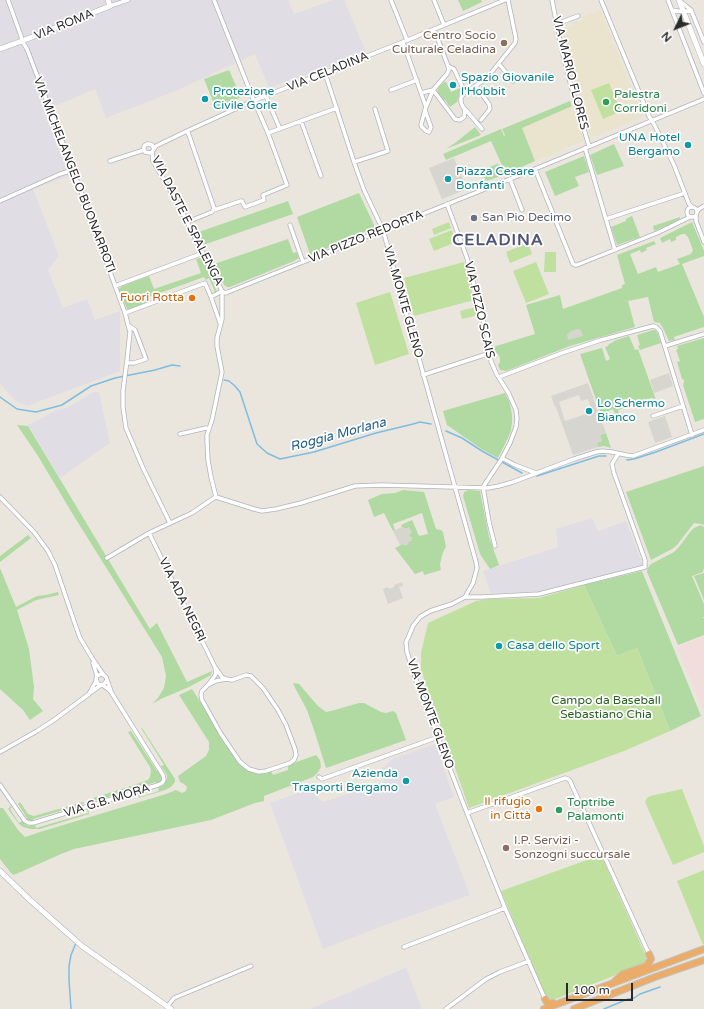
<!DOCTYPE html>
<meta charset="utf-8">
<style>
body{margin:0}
#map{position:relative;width:704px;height:1009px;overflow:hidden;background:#eae6de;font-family:"Varela Round",sans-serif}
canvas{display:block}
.north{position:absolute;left:656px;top:8px;width:40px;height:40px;-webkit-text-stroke:3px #fff;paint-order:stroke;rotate:227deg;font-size:11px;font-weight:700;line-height:16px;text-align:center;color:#2a2a2a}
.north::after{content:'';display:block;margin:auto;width:14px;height:18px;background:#2a2a2a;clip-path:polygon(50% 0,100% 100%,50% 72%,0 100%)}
.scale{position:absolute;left:566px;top:983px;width:67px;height:18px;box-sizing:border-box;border:2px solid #2a2a2a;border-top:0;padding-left:5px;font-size:12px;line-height:14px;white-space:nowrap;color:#2a2a2a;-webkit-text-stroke:3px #fff;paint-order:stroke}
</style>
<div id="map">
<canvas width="704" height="1009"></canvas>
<div class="north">N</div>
<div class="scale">100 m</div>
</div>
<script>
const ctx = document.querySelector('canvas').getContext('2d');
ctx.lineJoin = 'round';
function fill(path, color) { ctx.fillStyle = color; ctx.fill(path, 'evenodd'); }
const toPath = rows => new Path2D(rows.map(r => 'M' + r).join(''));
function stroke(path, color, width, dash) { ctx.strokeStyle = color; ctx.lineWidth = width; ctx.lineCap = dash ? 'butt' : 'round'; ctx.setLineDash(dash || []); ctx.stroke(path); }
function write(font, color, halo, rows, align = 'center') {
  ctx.font = font + ' "Varela Round",sans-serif'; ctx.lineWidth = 3.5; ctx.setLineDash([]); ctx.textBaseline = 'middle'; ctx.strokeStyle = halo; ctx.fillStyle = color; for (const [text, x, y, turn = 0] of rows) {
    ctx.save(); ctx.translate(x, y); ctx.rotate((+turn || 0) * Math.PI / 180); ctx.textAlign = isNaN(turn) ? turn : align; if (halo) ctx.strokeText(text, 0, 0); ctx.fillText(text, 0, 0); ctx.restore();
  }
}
fill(toPath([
 [0,0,288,0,294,14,333,0,344,0,366,52,344,61,269,88,255,54,229,66,178,90,106,118,95,89,44,111,69,176,33,189,59,256,48,270,63,308,87,299,95,320,120,311,120,371,27,406,16,401,0,384],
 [93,392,99,392,110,443,60,478,28,425,57,410,67,408],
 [592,518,598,531,626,521,643,566,540,591,491,594,483,571,558,547,556,529],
 [435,744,454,797,435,804,470,895,388,924,323,949,270,803,329,782,315,788,319,799,324,802,385,781,381,769,394,758],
 [406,967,422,1009,310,1009,405,968]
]), '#e0dee4');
fill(toPath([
 [600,10,612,37,611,40,613,45,614,44,643,117,591,138,576,90,578,89,575,80,573,80,562,29,573,25,573,22,576,21,579,22,583,20,582,17],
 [572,106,584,141,569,147,568,146,563,148,564,150,535,161,522,128]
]), '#eae4cf');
fill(toPath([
 [704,636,704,712,677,647]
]), '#f0dddc');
fill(toPath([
 [458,0,481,0,482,2,463,11],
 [229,70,241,97,216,109,204,79],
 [444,82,446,82,451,92,460,88,461,91,458,98,457,102,450,107,445,100,443,100,437,92,438,88],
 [570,101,572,106,522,128,535,161,506,174,491,141,446,160,443,154,501,129,504,136,505,135,502,129],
 [475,127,481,135,446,149,455,143],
 [614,144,624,166,597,175,590,155],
 [584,156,589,172,575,177,579,186,555,196,545,172],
 [497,164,500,165,504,174,504,175,486,181,481,171,482,170],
 [359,193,374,225,374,227,373,228,312,255,310,254,297,217],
 [288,201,293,214,203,245,196,233],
 [632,216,640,237,617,245,611,227,626,221,626,219],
 [680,217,680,219,671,224,654,231,653,226],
 [692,222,704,251,704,256,682,264,704,317,704,327,674,337,675,340,669,341,664,330,661,325,660,323,654,322,648,297,628,301,635,327,570,346,506,371,500,370,498,365,500,362,500,358,498,354,494,352,493,347,535,334,526,305,560,295,563,309,622,288,622,285,625,284,617,255,654,241,656,244,646,248,647,250,641,253,640,250,630,254,638,274,656,267,658,272,636,280,680,264,677,259,691,254,693,250,688,237,685,234,682,234,676,237,676,240,671,242,670,239,662,243,660,238],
 [288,239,293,253,297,252,299,258,294,261,230,287,227,287,224,285,214,264],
 [202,257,217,292,215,292,209,278,206,280,204,277,146,298,148,303,128,311,119,291,119,289,122,286,149,276,154,289,201,273,196,259],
 [653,330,655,330,657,332,661,343,640,350,638,346,640,345,637,335],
 [629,336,630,338,635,350,638,349,656,400,653,398,650,398,645,403,643,400,618,410,619,413,616,416,613,409,601,414,580,354,602,348,606,361,610,359,605,347,608,346,609,344,614,342,613,341],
 [704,338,704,419,695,422,683,385,684,382,684,380,682,379,677,362,680,361,676,350,678,349,677,346],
 [505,393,509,401,511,409,512,415,512,422,511,430,508,438,498,458,483,450,447,425,443,411],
 [17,425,28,426,150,629,157,623,187,682,212,671,211,675,189,687,163,698,152,704,158,698,164,688,166,676,162,657,72,513,38,456],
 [606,433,611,448,604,446,598,447,596,443,602,441,600,435],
 [704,466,704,525,701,524,694,523,677,545,672,549,651,560,626,492],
 [403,490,424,492,436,529,441,530,443,532,446,547,443,552,440,564,441,570,424,575,423,571,415,574,395,548,403,544,409,537,409,527,407,529,402,527,401,525,412,520,419,536,428,534,422,513,393,524,395,530,393,531,384,513,374,517,368,500,382,494,395,493],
 [468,490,480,491,489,537,499,565,490,569,480,554,463,496,464,492],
 [701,525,704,527,704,570,703,569,703,572,692,576,704,604,704,617,702,618,704,618,704,635,678,645,647,572,647,569,651,564,674,552,679,547,690,532,694,528],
 [28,535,31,538,0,562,0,556],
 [0,568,16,607,37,596,46,595,58,592,59,595,36,600,17,610,29,649,34,687,33,699,43,711,30,720,23,710,0,689],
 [642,571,701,716,670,731,637,648,617,656,584,585],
 [704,573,704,600,694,576],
 [295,683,299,684,318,706,326,712,335,710,359,703,364,703,381,712,386,713,393,711,396,713,406,740,326,768,315,733,307,710,293,684],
 [192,689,239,763,246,769,254,773,264,774,271,771,273,775,288,770,288,765,316,755,320,760,321,767,318,772,313,777,264,796,264,801,255,803,211,820,74,849,61,854,14,875,11,873,0,859,0,808,3,808,18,830,25,837,40,832,166,794,176,790,182,793,186,791,187,787,184,784,180,782,178,776,206,756,209,750,209,742,179,695],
 [141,728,142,728,175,779,175,782,171,787,165,790,139,798,138,794,139,793,140,797,159,791,158,788,164,785,167,779,167,775,161,766,164,765],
 [131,731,157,771,158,771,162,777,161,781,158,783,157,784,156,782,137,788,138,790,136,790,134,785,148,780,150,777,151,771,150,767,128,732],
 [134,785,135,790,134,789,94,801,93,798],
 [20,802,28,814,34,816,83,802,84,804,33,819,33,821,31,821,26,819,27,818,18,804],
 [11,806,12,807,10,809,19,823,22,821,26,825,29,826,35,825,36,828,88,813,87,809,88,809,89,814,40,829,31,829,23,827,19,824,8,809]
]), '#b0daa1');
fill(toPath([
 [609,83,621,111,603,119,591,90],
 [449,222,451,228,434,235,432,229],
 [452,230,456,242,434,251,429,239],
 [528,243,532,254,510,263,506,252],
 [545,252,556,252,556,272,544,272],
 [464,262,474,300,414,316,404,278],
 [536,262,549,294,526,303,513,271],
 [390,292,409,354,375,365,356,303],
 [476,307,478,315,462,319,460,311],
 [584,585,617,656,637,648,670,731,624,751,469,808,421,670,421,653,428,623,476,601,488,599,539,598],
 [682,789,704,846,704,852,673,865,645,802,647,798,650,796],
 [601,855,646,956,646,961,643,964,548,1002,501,891],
 [704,870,704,944,703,945,677,881]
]), '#bfe09e');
fill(toPath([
 [454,158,467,189,442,199,429,168],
 [577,329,581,330,583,336,568,340,567,334,568,334,571,331],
 [669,373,673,386,654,393,650,380],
 [588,383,606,433,600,435,602,441,597,443,598,447,573,455,556,407,555,407,551,396],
 [579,395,581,401,588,399,592,412,565,421,559,402],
 [665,416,672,437,655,443,648,422],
 [402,527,407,529,409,527,412,532,409,536,412,537,412,540,410,542,407,541,409,544,405,546,403,544,400,545,393,531],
 [402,582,403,586,399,587,403,598,388,604,383,589,388,587,389,589,394,587,394,585]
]), '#d7d5d0');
stroke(toPath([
 [224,380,229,381,235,386,240,392,257,444,267,453,280,459,314,452,376,433,413,424,420,422,431,424],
 [0,397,17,409,36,412,62,405,91,386,115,378,155,370,172,365,180,366],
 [446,431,462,438,482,451,522,473],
 [627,460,634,459,656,452,704,434],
 [537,476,599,456,606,456],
 [71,1009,69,980,69,966,71,955,76,943],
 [604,1009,628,999,634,998,640,994,660,987]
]), '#7ebde0', 1.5);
const street = toPath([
 [8,0,21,36,22,41,27,49,73,170,125,313,130,332,127,360,123,391,123,407,126,428,143,468,170,523],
 [214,0,252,96,268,133,337,108],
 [391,0,407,40],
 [434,0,444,25],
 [552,0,562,51,571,86,589,146],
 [601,0,649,116,655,126,674,165,689,204,692,207],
 [668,0,704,93],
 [680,1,691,10,704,42],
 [110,6,128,0],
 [672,10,684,12,691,10],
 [557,24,578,16],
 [403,42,426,107],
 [499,64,513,81],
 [325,73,354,162,364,190,383,230,476,562,477,568,473,583,465,597,452,604,430,611,420,617,413,626,408,638,406,642,407,652,416,680,467,813,505,908,545,999],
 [476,86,489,104,490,109,481,120],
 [391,90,417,80],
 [433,90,455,119,460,120,464,117,465,110,462,105,461,102,461,98,464,93,464,90,454,69,448,66,434,29],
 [464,90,466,92,468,91,487,78,515,43,516,39,508,0],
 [421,93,433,90],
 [266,96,280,129],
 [425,110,431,127,429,132,426,131,422,127,421,125,425,110,426,107,433,90,447,74,449,70,448,66],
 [466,110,482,129],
 [301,121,321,176],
 [187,131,189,135,214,208,212,212,187,222],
 [585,148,615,250],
 [154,149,156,146,187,131,255,100,403,42,505,0],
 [154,149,152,152,153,161,178,204,222,291,222,319,217,338,217,346,222,372,212,420,207,435,207,441,208,460,211,477,216,497],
 [152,152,150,153,145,152,144,150,144,146,147,144,149,144,152,145,154,149],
 [110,161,144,150],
 [354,162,388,151,375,109],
 [535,169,573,264,575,265,577,265,657,233,690,217],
 [510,179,522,210],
 [0,201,60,174,73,170],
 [447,204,467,258,490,347,490,353,491,361,496,373,509,394,516,410,517,419,516,427,510,443,501,460,483,487,489,522,495,546],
 '687 212a5 5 0 1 1 10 0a5 5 0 1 1-10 0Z',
 [214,210,241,201,242,201,245,207,264,200,263,195,287,185,268,133],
 [697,212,699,209,704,206],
 [696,215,696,221,704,242],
 [606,219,685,193],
 [290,225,303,262],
 [115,286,203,253],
 [222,291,225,293,228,292,535,169,704,99],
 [211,297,220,323],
 [125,313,205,283,211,297,222,291],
 [665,346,704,334],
 [127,363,134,363,146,359,135,330,128,325],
 [423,375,490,353],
 [499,377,562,353,601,340,653,326,656,327,660,331,692,435],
 [653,416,683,406],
 [180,434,206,428,209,429],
 [502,458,515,465,536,473],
 [0,497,34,532,48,551,55,565,75,624,80,638,92,658,103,674],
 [216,497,254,509,262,511,276,509,301,503,355,486,381,485,488,488,499,486,513,482,574,459,596,452,602,451,612,452,626,455,633,456,704,430],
 [149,533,215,667,222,677,226,679],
 [107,558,149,533,192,513,214,498,216,497],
 [465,597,482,597,539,594,645,567,645,560,614,473,612,464,618,454],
 [93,663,97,676],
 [101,685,98,684,96,679,97,676,101,674,104,675,106,677,111,691],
 [208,685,216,681,226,679,232,680,246,675,251,676,263,688,278,710,286,725,295,749,296,755,294,760,290,763,266,771,259,772,249,769,240,762,221,734,202,700,201,695,202,691,208,685,214,677,216,674,215,667],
 [90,692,96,681],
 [0,752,37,731,54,720,101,685,104,684,107,680],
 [319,777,322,779,438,737],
 [0,785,25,821,29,823,33,823,158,785,162,783,164,780,163,775,111,692,107,688,102,685],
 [467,813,565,778,568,779,570,781,649,954],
 [404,947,505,908],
 [167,1007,174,998,251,966],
 [446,1009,486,979,500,972,529,961]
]);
const secondary = toPath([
 [679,0,704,64],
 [0,49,22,41,110,6,108,0],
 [0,871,30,900,82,946,171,1009]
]);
const highway = toPath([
 [615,981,623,974,646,966,648,964,651,959,649,954],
 [545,999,548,1004,553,1003],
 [544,1009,704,949],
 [574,1009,655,977,704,960]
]);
stroke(street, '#b1b3bc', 5);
stroke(secondary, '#b1b3bc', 6);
stroke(highway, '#c3c3c3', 8);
stroke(street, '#fff', 3.5);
stroke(secondary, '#fff', 5);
stroke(highway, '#ebac69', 6);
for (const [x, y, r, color] of [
 [504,43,4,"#8d6e63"],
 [453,85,4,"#0f9aa8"],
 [205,99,4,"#0f9aa8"],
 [606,102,4,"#2e9e5b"],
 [688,145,4,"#0f9aa8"],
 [448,179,4,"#0f9aa8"],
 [474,218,4,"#6b7280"],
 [192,298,4,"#e8710a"],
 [589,411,4,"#0f9aa8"],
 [499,646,4,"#0f9aa8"],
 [406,781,4,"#0f9aa8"],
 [539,809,4,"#e8710a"],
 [559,810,4,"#2e9e5b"],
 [506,848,4,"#8d6e63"]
]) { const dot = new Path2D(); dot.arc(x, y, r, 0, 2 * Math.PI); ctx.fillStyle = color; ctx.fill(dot); stroke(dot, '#fff', 1.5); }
write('12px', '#2a2a2a', '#fff', [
 ["VIA ROMA",64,25,-22],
 ["VIA CELADINA",328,72,-22],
 ["VIA MARIO FLORES",570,73,76],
 ["VIA MICHELANGELO BUONARROTI",74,175,69],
 ["VIA DASTE E SPALENGA",187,221,63],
 ["VIA PIZZO REDORTA",366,237,-22],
 ["VIA MONTE GLENO",403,302,74],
 ["VIA PIZZO SCAIS",479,310,77],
 ["VIA ADA NEGRI",182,600,64],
 ["VIA MONTE GLENO",430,714,70],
 ["VIA G.B. MORA",107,801,-17]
]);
write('12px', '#785e54', '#fff', [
 ["Centro Socio",496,36],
 ["Culturale Celadina",496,50],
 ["I.P. Servizi -",514,841,"left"],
 ["Sonzogni succursale",514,855,"left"]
], 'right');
write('12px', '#0d838f', '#fff', [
 ["Spazio Giovanile",461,78],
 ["l'Hobbit",461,92],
 ["Protezione",213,92],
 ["Civile Gorle",213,106],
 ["UNA Hotel",680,138,"right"],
 ["Bergamo",680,152,"right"],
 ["Piazza Cesare",456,172],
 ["Bonfanti",456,186],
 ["Lo Schermo",597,404],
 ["Bianco",597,418],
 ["Casa dello Sport",507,646],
 ["Azienda",398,774,"right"],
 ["Trasporti Bergamo",398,788,"right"]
], 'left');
write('12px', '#27864d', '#fff', [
 ["Palestra",614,95],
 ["Corridoni",614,109],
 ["Toptribe",567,803],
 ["Palamonti",567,817]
], 'left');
write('12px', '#5b616d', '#fff', [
 ["San Pio Decimo",482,218]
], 'left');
write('12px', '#c56008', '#fff', [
 ["Fuori Rotta",184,298],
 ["Il rifugio",531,802],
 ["in Città",531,816]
], 'right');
write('12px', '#2a5f23', '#fff', [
 ["Campo da Baseball",606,701],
 ["Sebastiano Chia",606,715]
]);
write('italic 13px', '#1d5c8b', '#fff', [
 ["Roggia Morlana",338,435,-15]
]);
ctx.letterSpacing = '1px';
write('bold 16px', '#505475', '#fff', [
 ["CELADINA",498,241]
]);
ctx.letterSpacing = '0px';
</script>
